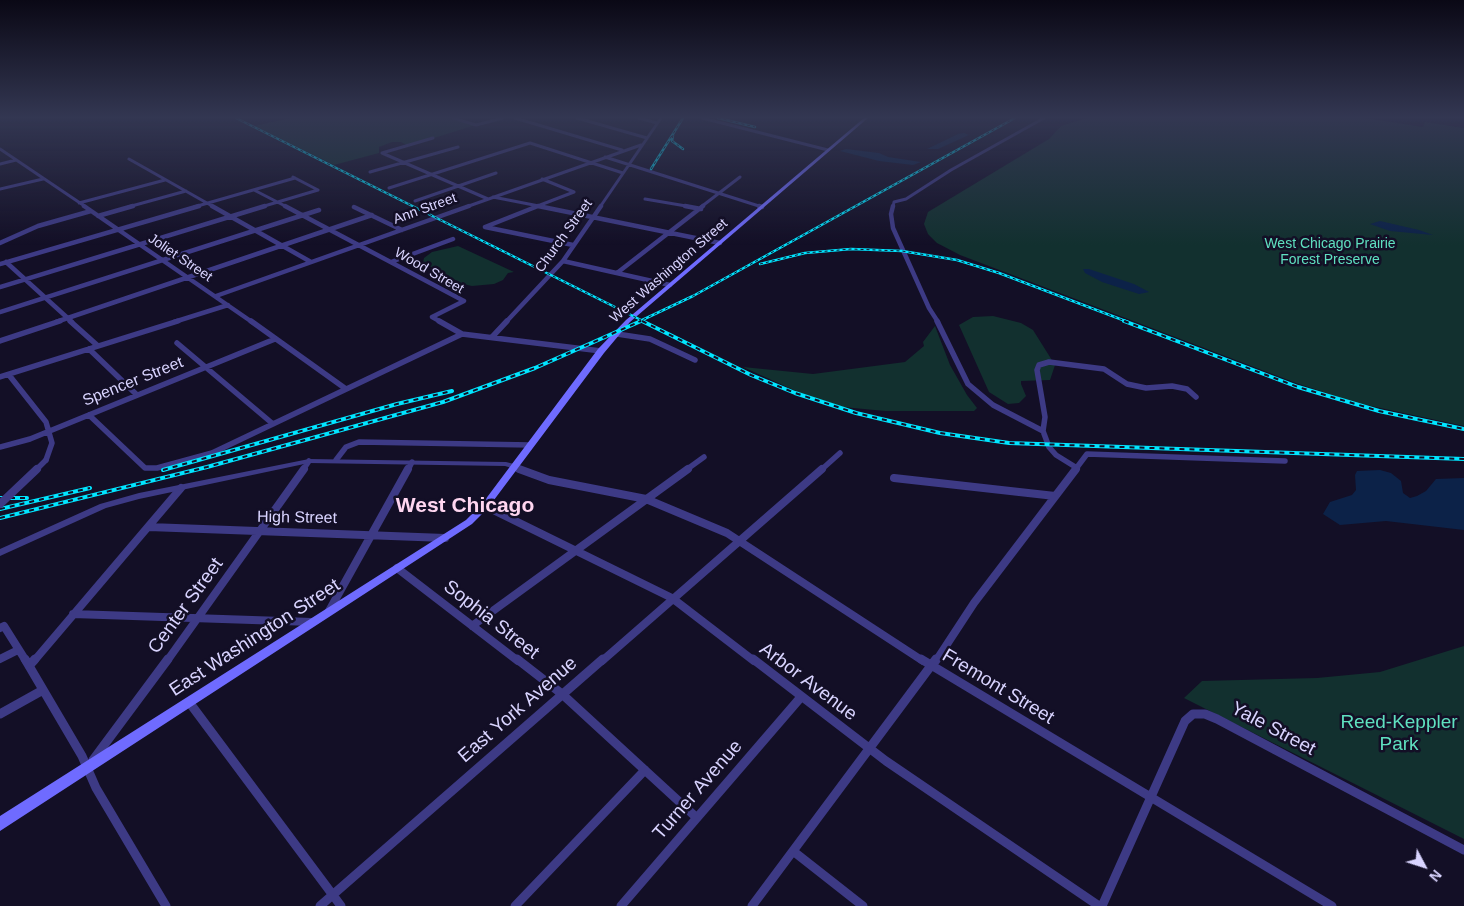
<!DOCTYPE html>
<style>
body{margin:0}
#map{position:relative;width:1464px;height:906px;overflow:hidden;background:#130f26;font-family:Helvetica,sans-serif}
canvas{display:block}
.north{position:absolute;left:1399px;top:841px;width:50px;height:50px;-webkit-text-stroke:4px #130f26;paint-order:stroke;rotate:130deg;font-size:14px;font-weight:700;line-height:20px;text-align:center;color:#d9d4ff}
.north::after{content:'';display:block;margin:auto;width:18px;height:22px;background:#d9d4ff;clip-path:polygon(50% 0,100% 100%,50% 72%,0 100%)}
</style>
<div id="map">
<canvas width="1464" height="906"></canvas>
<div class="north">N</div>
</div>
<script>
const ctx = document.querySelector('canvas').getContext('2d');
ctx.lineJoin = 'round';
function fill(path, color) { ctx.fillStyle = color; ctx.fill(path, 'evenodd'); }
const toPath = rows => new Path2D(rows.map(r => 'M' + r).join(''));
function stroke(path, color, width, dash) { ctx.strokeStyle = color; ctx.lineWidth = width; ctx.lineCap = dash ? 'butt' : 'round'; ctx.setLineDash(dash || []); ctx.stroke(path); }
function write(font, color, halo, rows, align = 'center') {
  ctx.font = font + ' Helvetica,sans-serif'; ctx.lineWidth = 5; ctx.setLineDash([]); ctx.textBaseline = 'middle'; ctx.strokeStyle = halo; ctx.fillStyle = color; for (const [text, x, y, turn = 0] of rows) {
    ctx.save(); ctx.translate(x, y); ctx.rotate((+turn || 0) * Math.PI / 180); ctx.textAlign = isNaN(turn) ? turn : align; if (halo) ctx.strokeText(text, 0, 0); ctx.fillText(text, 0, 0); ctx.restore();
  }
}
fill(toPath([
 [291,118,453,118,476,125,408,146,401,142,392,142,379,147,379,153,334,165,254,126],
 [1087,118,1365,118,1423,127,1425,122,1464,128,1464,426,1357,403,1296,383,960,255,937,243,928,234,924,224,928,212,1049,139,1061,126],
 [458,246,514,272,508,273,503,280,494,284,472,286,463,284,423,263,424,258,432,252],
 [993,316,1021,323,1033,330,1055,365,1050,380,1021,381,1021,384,1026,396,1019,403,1008,404,989,392,959,325,973,317],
 [935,326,950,365,967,395,977,408,974,411,885,411,843,407,798,392,743,367,813,374,905,362,924,346,923,342],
 [1464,646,1464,839,1184,698,1202,681,1317,678,1380,672]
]), '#12302f');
fill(toPath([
 [964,133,969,135,938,149,927,149,958,134],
 [846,149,879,153,888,157,921,162,913,165,879,161,840,151],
 [1380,221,1419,230,1433,235,1390,231,1370,224],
 [1083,269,1089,269,1134,284,1149,292,1139,294,1102,282,1085,273],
 [1380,470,1391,473,1401,481,1403,493,1410,498,1417,496,1426,491,1436,479,1464,478,1464,530,1386,521,1340,525,1323,514,1330,502,1352,495,1356,490,1355,475,1357,471]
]), '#0c2248');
stroke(toPath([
 [453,118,476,125,503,118],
 [515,118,622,150],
 [577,118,647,138],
 [639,118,657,123],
 [702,118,828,150],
 [0,149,86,207],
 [382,153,488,199],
 [382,153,433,138],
 [605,157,762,207],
 [129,159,214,207],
 [0,164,16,160],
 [370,172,458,147],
 [293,177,318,190],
 [542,179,574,192],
 [389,188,530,143,623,173],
 [0,189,43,179],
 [254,190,287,207],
 [493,197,544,207],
 [645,199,692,207],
 [415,201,496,173],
 [79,203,165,180],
 [128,207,186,191],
 [194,207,295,178],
 [261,207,318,190],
 [466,207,641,145],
 [535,207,574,192],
 [600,207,661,118],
 [701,207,740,177],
 [893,207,894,202,906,199,951,170,1044,118]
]), '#3d3a85', 3);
stroke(toPath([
 [84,206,252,322],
 [212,206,311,262],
 [285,206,464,301,432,317,441,322],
 [538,206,720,243],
 [685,206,701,209],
 [759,206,762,207],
 [893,206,891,214,893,228,929,308,938,322],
 [354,207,402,230],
 [98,216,133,206],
 [485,227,538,206],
 [485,227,573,245],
 [0,243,38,226,91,211],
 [563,261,670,285],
 [6,262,72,322],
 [391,262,453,239],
 [0,264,199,206],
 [617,273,703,206],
 [0,287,265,206],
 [216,296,469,206],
 [0,312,319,210],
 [56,322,372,215],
 [174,322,228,305],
 [506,322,563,261,601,206]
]), '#3d3a85', 4.5);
stroke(toPath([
 [70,321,98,346],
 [251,321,346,389],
 [439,321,462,334,601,351],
 [937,321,968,384,993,405,1043,431],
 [617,334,650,339,695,360],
 [493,336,507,321],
 [0,341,60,321],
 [177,343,273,424],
 [89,349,137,395],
 [9,375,46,422,52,443,46,460],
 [0,377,178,321],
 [89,415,145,468,157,468,212,453,462,334],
 [0,447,30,439,275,339],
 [336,460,346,447,359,442,531,445],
 [515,467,523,470],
 [1077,468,1056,455,1049,447,1043,431,1045,417,1037,370,1039,365,1049,362,1104,369,1127,384,1146,388,1172,386,1187,389,1196,397],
 [303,470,309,461],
 [408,470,412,462],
 [686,470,704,457],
 [821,470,840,453],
 [1075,470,1087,454,1285,461]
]), '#3d3a85', 5.5);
stroke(toPath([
 [519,469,549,480,646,499,727,533,923,661],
 [894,478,1055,496],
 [485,506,672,598,754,661],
 [149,527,445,538],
 [397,568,518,661],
 [329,611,408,469],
 [73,614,312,622],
 [472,626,688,469],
 [0,628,4,626,26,661],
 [0,659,18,650],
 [34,661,181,488],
 [167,661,304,469],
 [602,661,822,469],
 [936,661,974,603,1076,469]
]), '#3d3a85', 8);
stroke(toPath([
 [25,659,82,756,96,788,166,906],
 [517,659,562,694,697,818],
 [753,659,886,761,1099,906],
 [921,659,1332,906],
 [29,666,35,659],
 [189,702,341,906],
 [0,714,43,690],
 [93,760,168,659],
 [793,851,863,906],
 [320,906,603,659],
 [515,906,645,770],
 [621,906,801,697],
 [752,906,936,659],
 [1102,906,1185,721,1193,714,1205,714,1217,719,1464,850]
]), '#3d3a85', 9);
fill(toPath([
 [309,459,506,462,518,465,519,467,515,469,505,466,309,463,139,499,106,508,0,556,0,549,100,504,139,493,309,459]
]), '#3d3a85');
fill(toPath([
 [864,118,868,118,630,322,604,353,488,508,472,524,0,831,0,816,466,520,482,504,598,349,626,320,864,118]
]), '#6f6bff');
const railFar1 = toPath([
 [236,118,645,322],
 [718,118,755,127],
 [673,135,672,141,683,149],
 [651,169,683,118],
 [760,264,805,253,851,249,902,251,957,260,999,273,1128,322],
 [638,322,693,296,1015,118]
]);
const rail = toPath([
 [642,321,751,375,795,393,856,413,940,433,1009,443,1464,459],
 [1124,321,1298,387,1379,411,1464,429],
 [163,470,397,404,452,391],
 [0,498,27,498],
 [0,509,90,488],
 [0,518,207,467,443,402,535,368,641,321]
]);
stroke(railFar1, '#00e5ff', 2.5);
stroke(rail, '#00e5ff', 4);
stroke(railFar1, '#130f26', 1, [3]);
stroke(rail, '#130f26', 2, [5]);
stroke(toPath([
 [36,470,46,460]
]), '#3d3a85', 5.5);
stroke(toPath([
 [0,504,37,469]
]), '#3d3a85', 8);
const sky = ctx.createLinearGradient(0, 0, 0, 245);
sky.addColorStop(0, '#0a0815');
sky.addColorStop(0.48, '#333752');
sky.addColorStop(1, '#33375200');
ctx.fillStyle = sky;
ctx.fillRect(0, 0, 1464, 245);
write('14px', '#d9d4ff', '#130f26', [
 ["Ann Street",425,209,-20],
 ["Church Street",564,236,-54],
 ["Joliet Street",180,258,34],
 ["Wood Street",429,271,30],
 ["West Washington Street",669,271,-41]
]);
write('14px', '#5fe0c0', '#130f26', [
 ["West Chicago Prairie",1330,244],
 ["Forest Preserve",1330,260]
]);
write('16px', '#d9d4ff', '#130f26', [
 ["Spencer Street",133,382,-22],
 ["High Street",297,518,1]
]);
write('19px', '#d9d4ff', '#130f26', [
 ["Center Street",186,606,-54],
 ["Sophia Street",491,620,38],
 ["East Washington Street",255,638,-33],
 ["Arbor Avenue",808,682,37],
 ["Fremont Street",998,687,31],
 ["East York Avenue",518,710,-41],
 ["Yale Street",1273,729,28],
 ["Turner Avenue",698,790,-49]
]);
write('19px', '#5fe0c0', '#130f26', [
 ["Reed-Keppler",1399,723],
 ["Park",1399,745]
]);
write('bold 21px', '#ffd6f0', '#130f26', [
 ["West Chicago",465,506]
]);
</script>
